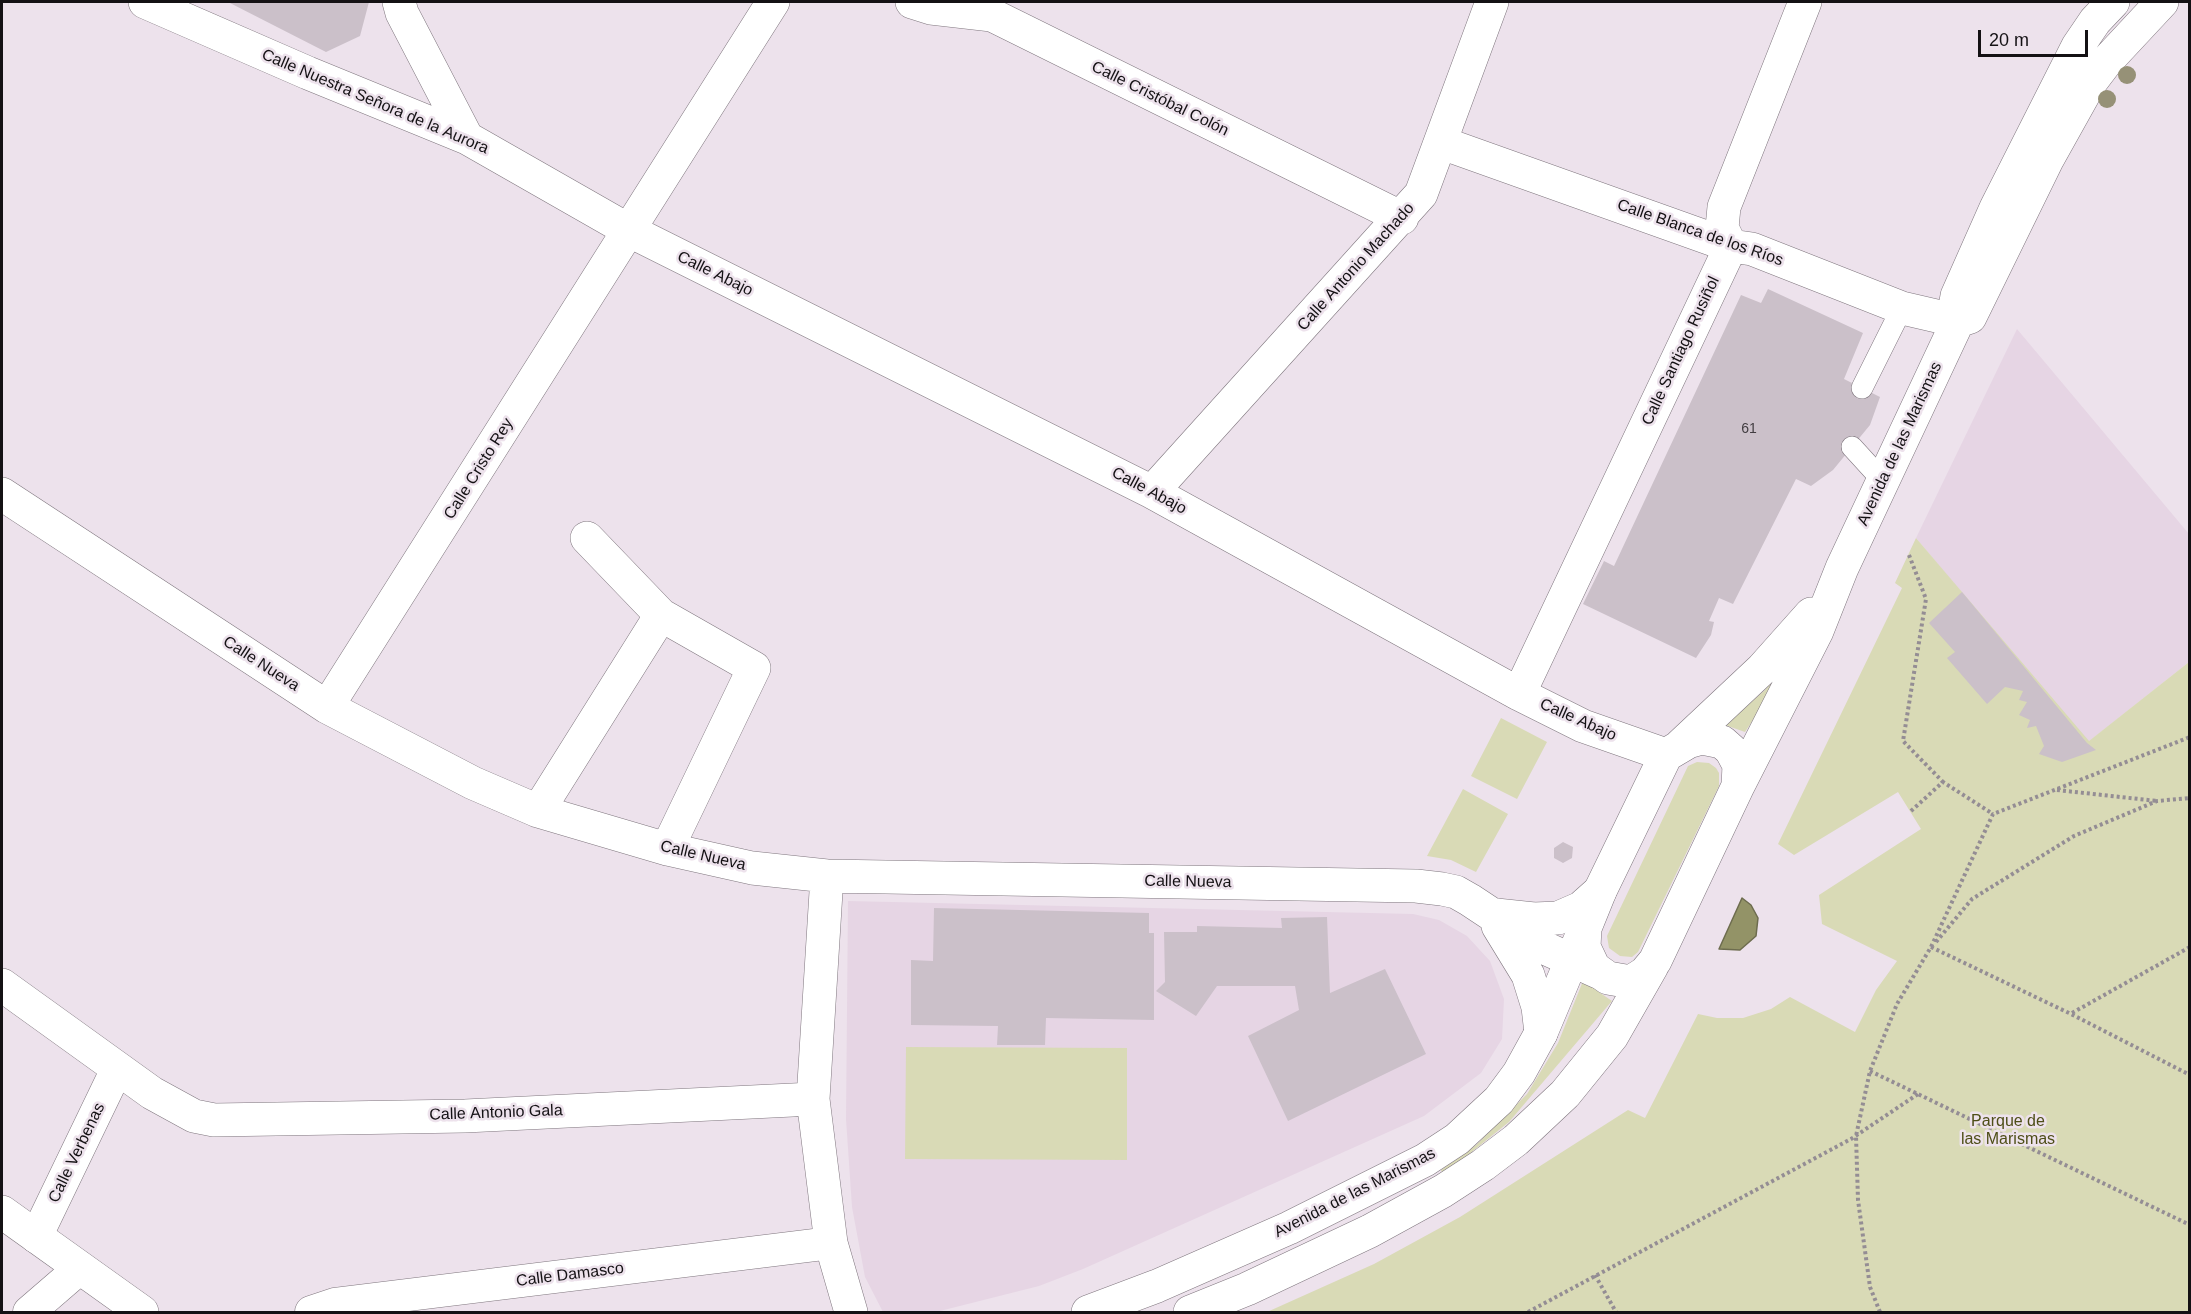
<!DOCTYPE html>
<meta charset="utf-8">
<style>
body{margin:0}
#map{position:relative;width:2191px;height:1314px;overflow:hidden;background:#ede2ec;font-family:Arial,sans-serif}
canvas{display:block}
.frame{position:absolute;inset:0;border:3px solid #141114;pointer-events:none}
.scale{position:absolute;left:1978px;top:30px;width:110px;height:27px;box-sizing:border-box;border:3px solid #141114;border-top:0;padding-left:8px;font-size:18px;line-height:21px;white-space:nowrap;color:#141114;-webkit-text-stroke:4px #ede2ec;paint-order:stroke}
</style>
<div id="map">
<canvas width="2191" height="1314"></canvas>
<div class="frame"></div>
<div class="scale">20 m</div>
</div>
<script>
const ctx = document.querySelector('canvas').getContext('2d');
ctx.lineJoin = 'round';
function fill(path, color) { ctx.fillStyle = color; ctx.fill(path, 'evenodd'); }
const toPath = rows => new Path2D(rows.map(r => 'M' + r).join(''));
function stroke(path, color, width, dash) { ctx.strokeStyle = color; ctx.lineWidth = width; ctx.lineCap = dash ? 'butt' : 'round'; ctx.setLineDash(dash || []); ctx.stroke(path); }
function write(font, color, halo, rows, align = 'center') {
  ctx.font = font + ' Arial,sans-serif'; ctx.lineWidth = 5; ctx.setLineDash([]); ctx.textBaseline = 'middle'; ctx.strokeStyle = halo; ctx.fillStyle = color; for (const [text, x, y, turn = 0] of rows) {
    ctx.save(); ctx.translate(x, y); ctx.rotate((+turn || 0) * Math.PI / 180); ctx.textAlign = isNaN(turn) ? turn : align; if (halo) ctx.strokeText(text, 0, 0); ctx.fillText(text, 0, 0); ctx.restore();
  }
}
fill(toPath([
 [2017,329,2189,534,2189,662,2087,743,1916,538],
 [848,901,1413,914,1439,920,1467,936,1490,961,1504,999,1502,1039,1481,1073,1424,1116,1083,1269,1039,1286,936,1312,883,1312,865,1277,852,1207,846,1119]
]), '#e6d5e4');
fill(toPath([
 [1916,538,2089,741,2189,662,2189,1312,1267,1312,1374,1264,1460,1217,1628,1110,1645,1118,1698,1014,1717,1018,1743,1018,1771,1009,1790,997,1855,1032,1876,990,1897,961,1822,924,1819,895,1921,829,1898,792,1794,855,1778,844,1902,588,1895,583],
 [1798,652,1745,732,1725,725,1765,690],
 [1501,718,1547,742,1517,799,1471,776],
 [1697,762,1709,763,1716,768,1719,773,1719,786,1638,952,1632,957,1620,956,1609,948,1607,936,1688,766],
 [1463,789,1508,814,1476,872,1451,860,1427,856],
 [1583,981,1612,1001,1509,1122,1443,1175,1441,1170,1476,1145,1527,1094,1558,1043],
 [906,1047,1127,1048,1127,1160,905,1159]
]), '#d9dab6');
const water = toPath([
 [1742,898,1751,905,1758,918,1756,936,1740,950,1719,949,1742,898]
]);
fill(water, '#939367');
stroke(water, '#6d6c4e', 1.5);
fill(toPath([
 [228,2,369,2,360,36,326,52],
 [1768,289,1863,333,1844,379,1880,397,1870,425,1833,470,1811,486,1796,479,1733,604,1719,598,1709,621,1714,622,1711,635,1696,658,1583,604,1604,561,1614,566,1741,295,1761,303],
 [1962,592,2087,743,2096,750,2062,762,2039,754,2044,746,2036,726,2027,728,2030,720,2019,715,2027,702,2019,700,2023,691,2005,687,1987,704,1947,658,1955,652,1929,623],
 [1563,842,1573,847,1572,858,1563,863,1554,858,1554,848],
 [934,908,1149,913,1149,933,1154,933,1154,1020,1046,1018,1045,1045,997,1045,998,1026,911,1025,911,960,933,961],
 [1327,917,1330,993,1385,969,1426,1054,1288,1121,1248,1036,1299,1010,1295,986,1217,986,1196,1016,1156,991,1165,982,1164,932,1197,932,1197,926,1282,928,1281,918]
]), '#cbc0c9');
const service = toPath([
 [1862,388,1902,308],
 [1852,447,1883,481]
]);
const pedestrian = toPath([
 [36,1237,117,1069],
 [29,1312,80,1268],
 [311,1312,335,1304,831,1243]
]);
const minor = toPath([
 [145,2,308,73,467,138,630,231,1152,492,1519,694,1583,726,1666,755],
 [399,2,402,13,467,138],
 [912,2,931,8,992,15,1402,218],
 [1442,143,1731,246,1752,249,1902,308,1958,321],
 [1152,492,1421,194,1492,2],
 [2,494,327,707,473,783,538,811,667,849,752,868,827,876,1416,886,1442,889,1456,892,1470,900,1538,945,1598,972],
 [587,538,661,615,754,668,667,849],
 [1519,694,1731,246,1722,228,1724,207,1805,2],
 [327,707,773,2],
 [538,811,661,615],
 [1496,915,1534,919,1558,918,1581,908,1600,891],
 [1498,926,1528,975,1538,1007,1541,1033],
 [2,985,152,1093,194,1116,214,1120,465,1116,813,1099,831,1243,851,1312],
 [813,1099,827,876],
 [2,1212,142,1312]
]);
const tertiary = toPath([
 [1954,313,1957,296,1996,208,2078,46,2095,21,2113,2],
 [1958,321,1970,317,2047,160,2090,83,2106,62,2162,2],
 [1702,738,1722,742,1731,750,1739,765,1738,786,1655,961,1645,973,1631,982,1608,978,1594,968,1584,947,1585,928,1600,891,1666,755,1688,742,1702,738],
 [1680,746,1762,669,1811,614],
 [1738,786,1817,631,1842,568,1958,321],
 [1088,1312,1157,1286,1289,1228,1425,1160,1457,1139,1499,1100,1519,1073,1541,1033,1585,928],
 [1190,1312,1247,1289,1370,1231,1443,1191,1483,1165,1516,1140,1565,1094,1612,1036,1652,966]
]);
stroke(service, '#7f767e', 22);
stroke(pedestrian, '#7f767e', 33);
stroke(minor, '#7f767e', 34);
stroke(tertiary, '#7f767e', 34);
stroke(toPath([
 [1909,555,1926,599,1903,741,1943,782],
 [2057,790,2157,801],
 [1911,811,1943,782,1993,814],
 [1936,942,1972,899,2074,836,2157,801,2190,798],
 [1931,947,2071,1014,2190,1075],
 [2072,1013,2190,947],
 [1870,1071,2190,1225],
 [1595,1275,1616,1312],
 [1528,1312,1851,1139,1918,1094],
 [1880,1312,1870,1287,1858,1200,1856,1136,1870,1071,1897,1004,1931,947,1993,814,2190,737]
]), '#948d94', 4, [3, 3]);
stroke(service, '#fff', 21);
stroke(pedestrian, '#fff', 32);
stroke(minor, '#fff', 33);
stroke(tertiary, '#fff', 33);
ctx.fillStyle = '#969177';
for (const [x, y] of [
 [2127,75],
 [2107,99]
]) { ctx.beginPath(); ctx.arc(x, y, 9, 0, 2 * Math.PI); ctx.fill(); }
write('14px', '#423d41', null, [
 ["61",1749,429]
]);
write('16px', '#141114', '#ede2ec', [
 ["Calle Cristóbal Colón",1160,99,26],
 ["Calle Nuestra Señora de la Aurora",375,102,23],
 ["Calle Blanca de los Ríos",1700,233,19],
 ["Calle Antonio Machado",1356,267,-48],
 ["Calle Abajo",715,274,26],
 ["Calle Santiago Rusiñol",1681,351,-65],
 ["Avenida de las Marismas",1900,444,-65],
 ["Calle Cristo Rey",479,469,-58],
 ["Calle Abajo",1149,491,28],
 ["Calle Nueva",261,664,33],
 ["Calle Abajo",1578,720,24],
 ["Calle Nueva",703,856,13],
 ["Calle Nueva",1188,882,1],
 ["Calle Antonio Gala",496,1113,-2],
 ["Calle Verbenas",77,1153,-64],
 ["Avenida de las Marismas",1355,1193,-27],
 ["Calle Damasco",570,1275,-7]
]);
write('16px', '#4e4e18', '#ede2ec', [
 ["Parque de",2008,1122],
 ["las Marismas",2008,1140]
]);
</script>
